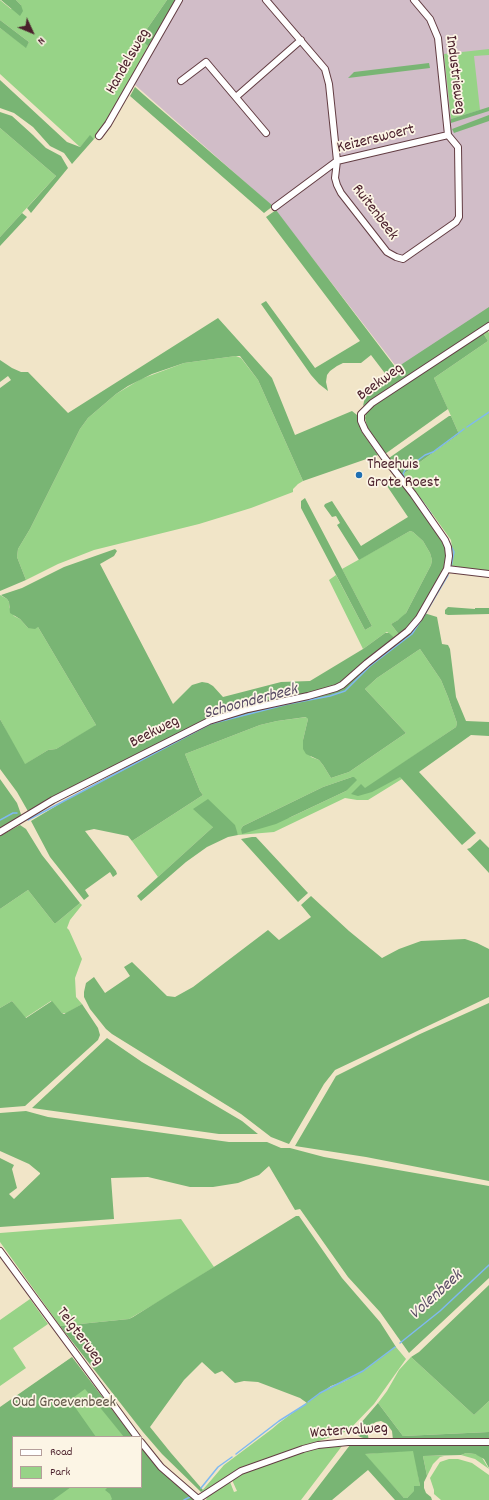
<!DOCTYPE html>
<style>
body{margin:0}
#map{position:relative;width:489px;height:1500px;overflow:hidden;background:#f1e5c8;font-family:Dekko,sans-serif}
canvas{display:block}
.legend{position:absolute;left:12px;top:1436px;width:130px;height:52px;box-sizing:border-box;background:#fcf5e5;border:1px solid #b59f9b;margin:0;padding:5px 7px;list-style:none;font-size:12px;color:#4a1f2b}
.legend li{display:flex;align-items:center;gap:8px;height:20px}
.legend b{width:20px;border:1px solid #b59f9b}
.north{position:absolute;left:12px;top:12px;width:40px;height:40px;-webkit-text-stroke:3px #fcf5e5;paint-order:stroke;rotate:134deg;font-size:11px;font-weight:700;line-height:16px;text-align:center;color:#4a1f2b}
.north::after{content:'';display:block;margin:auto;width:14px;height:18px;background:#4a1f2b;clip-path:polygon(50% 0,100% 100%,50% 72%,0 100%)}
</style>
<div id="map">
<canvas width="489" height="1500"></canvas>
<ul class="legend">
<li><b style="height:5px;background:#fff"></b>Road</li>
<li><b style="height:11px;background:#97d387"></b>Park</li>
</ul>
<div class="north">N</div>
</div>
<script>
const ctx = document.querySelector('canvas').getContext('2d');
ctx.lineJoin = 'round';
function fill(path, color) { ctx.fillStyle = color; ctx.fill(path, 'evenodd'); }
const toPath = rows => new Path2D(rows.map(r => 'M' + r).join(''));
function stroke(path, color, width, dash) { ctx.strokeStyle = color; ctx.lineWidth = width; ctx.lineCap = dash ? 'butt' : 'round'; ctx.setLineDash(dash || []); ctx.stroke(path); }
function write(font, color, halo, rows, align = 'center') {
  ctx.font = font + ' Dekko,sans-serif'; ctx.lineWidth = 3.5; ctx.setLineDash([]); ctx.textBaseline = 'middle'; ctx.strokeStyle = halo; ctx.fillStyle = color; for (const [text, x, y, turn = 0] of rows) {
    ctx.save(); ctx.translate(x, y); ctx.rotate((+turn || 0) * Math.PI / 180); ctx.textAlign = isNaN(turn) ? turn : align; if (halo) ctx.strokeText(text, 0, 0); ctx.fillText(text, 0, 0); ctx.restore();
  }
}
fill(toPath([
 [182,0,489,0,489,326,406,379,272,206,134,84]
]), '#d1bdc8');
fill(toPath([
 [0,0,11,9,21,5,16,0,167,0,140,39,150,48,99,134,94,139,90,136,80,147,0,74,0,28,26,47,29,42,0,20],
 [489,49,489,55,474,56,480,110,451,119,444,54],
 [0,128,56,176,0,237],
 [487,330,489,333,489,571,451,566,453,555,451,540,426,505,402,475,459,434,434,378,488,341,483,333],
 [236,356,241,358,258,380,303,481,298,484,293,489,293,492,251,508,199,524,94,550,58,564,26,580,17,557,18,549,30,529,80,429,88,418,116,394,141,379,184,363],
 [410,531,413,532,423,541,430,553,432,560,431,565,406,613,402,618,391,624,400,636,396,639,387,632,385,633,363,649,329,580,336,575,365,630,372,626,342,569],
 [0,595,7,599,9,602,9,607,14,616,20,619,28,628,38,627,96,725,94,727,56,749,48,750,24,765,0,719],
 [420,649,441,680,448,697,457,723,456,727,365,789,352,793,391,781,400,776,402,779,368,800,357,800,345,798,274,832,238,835,236,831,213,827,158,877,132,841,203,795,200,791,185,754,260,725,277,721,307,717,308,719,303,740,311,757,319,760,323,765,331,778,349,772,406,733,365,689,377,678],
 [352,777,346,791,291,817,241,829,243,826,323,787],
 [28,890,54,923,56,923,80,903,82,905,70,920,67,928,69,930,82,959,75,978,76,997,82,1004,67,1013,62,1013,51,1001,25,1018,12,1001,0,1008,0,909],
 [181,1219,214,1267,170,1295,129,1319,60,1326,0,1242,0,1233],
 [30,1299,48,1324,13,1348,26,1368,0,1386,0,1320],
 [396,1347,406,1359,374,1404,348,1431,238,1469,202,1493,201,1492,224,1465,272,1429,279,1423,324,1390,350,1379],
 [411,1357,474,1415,489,1401,489,1432,403,1436,378,1403,387,1391,399,1370],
 [71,1358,133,1437,13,1437,13,1487,141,1487,141,1447,194,1500,0,1500,0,1408],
 [341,1446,342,1446,301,1500,206,1500,207,1497,228,1481,230,1482,234,1492,237,1491,232,1480,242,1473,317,1447],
 [414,1450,420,1486,407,1498,404,1498,364,1454],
 [466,1453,475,1454,481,1456,489,1469,475,1459,461,1455],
 [423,1456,444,1456,440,1457,433,1464,427,1476],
 [449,1459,458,1459,472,1463,489,1475,489,1500,441,1500,434,1494,434,1490,430,1478,440,1462]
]), '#97d387');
fill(toPath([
 [1,0,16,0,21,5,23,11,20,16],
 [167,0,177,0,150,48,140,39],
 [0,20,29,42,26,48,0,28],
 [429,63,430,68,348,78,354,72],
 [0,80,67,142,80,147,90,135,94,139,72,164,64,153,50,146,33,127,14,113,0,108],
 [135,87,144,95,273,206,264,213,130,96],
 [489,107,489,111,451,123,451,119],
 [0,112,12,116,33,135,46,148,61,156,68,168,31,213,27,208,56,176,0,128],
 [489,115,489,121,454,133,452,129],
 [276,210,396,368,489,307,489,322,363,406,365,397,390,380,371,355,361,363,343,363,337,366,330,371,327,375,326,382,328,391,319,384,311,375,261,304,266,301,315,368,360,341,266,217],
 [22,213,27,217,0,246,0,237],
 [218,318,272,378,295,435,352,411,357,415,362,432,378,455,303,481,258,380,240,356,236,356,184,363,152,374,128,386,116,394,88,418,80,429,30,529,18,549,17,557,26,580,0,591,0,388,11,380,8,376,0,382,0,360,12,368,21,372,28,372,68,413],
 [483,333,488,341,434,378,448,409,385,454,368,431,365,418,366,413,369,409],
 [449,416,451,416,459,434,402,475,389,458],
 [397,478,442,538,446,552,445,564,442,572,417,617,400,636,391,624,398,620,406,613,431,565,432,560,430,553,423,541,413,532,410,531,359,560,337,525,340,523,336,516,332,517,324,506,325,504,332,501,361,546,408,517,387,486],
 [305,498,372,626,365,630,301,508,301,501],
 [115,549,117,551,114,556,100,564,173,704,192,685,202,682,208,683,213,686,223,697,281,682,310,681,363,649,385,633,389,633,396,639,352,675,329,690,248,707,213,717,164,740,29,813,17,792,0,769,0,719,25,764,48,750,56,749,96,725,38,627,35,629,28,628,20,619,10,613,9,602,7,599,1,595,22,588,64,567],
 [448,607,475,609,475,608,489,608,489,614,448,615,445,614,445,610],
 [424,613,437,617,442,644,448,645,450,649,456,697,466,721,489,722,489,736,471,735,419,772,476,833,462,845,400,777,372,792,358,796,351,794,361,784,365,788,456,727,457,723,448,697,441,680,420,649,377,678,365,689,406,733,349,772,331,778,323,765,319,760,306,754,303,749,303,740,308,719,306,717,277,721,260,725,185,754,200,791,203,795,132,841,128,836,94,829,85,831,116,871,117,874,113,877,110,872,85,890,89,896,84,900,50,857,31,821,71,797,201,727,234,715,330,693,343,687,368,665,410,633],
 [352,777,354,777,357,780,346,791,276,824,242,834,241,829,243,826,323,787],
 [0,779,17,803,22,817,0,828],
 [208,799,235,825,238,835,228,837,207,847,186,862,141,901,137,896,213,827,193,809],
 [20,825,26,829,42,855,80,903,56,923,54,923,28,890,0,909,0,836],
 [252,837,256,837,308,893,298,902,241,839],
 [480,839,489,848,489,873,467,849,470,848],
 [311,896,349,931,382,958,399,949,421,941,465,939,477,943,489,949,489,997,335,1070,324,1084,289,1144,271,1137,241,1114,112,1034,106,1029,90,1009,84,997,84,992,86,983,94,977,105,993,130,976,124,967,132,962,167,996,175,997,193,987,268,930,279,940,311,917,301,905],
 [12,1001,26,1018,52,1001,62,1013,64,1014,82,1004,98,1028,100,1035,98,1040,25,1106,0,1108,0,1008],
 [489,1003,489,1181,366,1157,295,1146,336,1076,420,1034],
 [107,1038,142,1062,242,1121,258,1134,219,1134,32,1108],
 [26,1111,48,1117,229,1142,267,1142,281,1148,290,1148,324,1157,489,1186,489,1278,409,1353,380,1312,348,1277,300,1209,295,1210,269,1166,259,1175,251,1178,238,1183,213,1187,190,1187,148,1177,111,1178,114,1219,0,1227,0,1158,14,1165,12,1169,17,1188,9,1194,14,1199,40,1174,40,1173,29,1164,0,1151,0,1113],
 [296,1216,299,1216,342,1278,380,1322,396,1347,362,1372,350,1379,331,1386,307,1403,300,1398,258,1382,244,1381,235,1383,222,1371,215,1374,202,1362,184,1380,150,1427,171,1453,203,1490,201,1492,162,1454,143,1432,60,1326,129,1319,133,1317],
 [489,1285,489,1401,474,1415,411,1357,419,1352],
 [72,1357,133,1437,124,1437,85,1389,70,1400,96,1437,13,1437,13,1487,71,1487,53,1500,0,1500,0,1407],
 [378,1403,403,1436,489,1432,489,1439,393,1440,392,1431,389,1427,385,1423,381,1421,376,1422,369,1426,367,1432,369,1440,367,1439,360,1437,354,1431],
 [489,1444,489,1468,484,1459,475,1454,466,1453,461,1455,423,1456,427,1476,424,1482,424,1488,426,1493,431,1497,432,1500,395,1500,368,1470,332,1500,308,1500,350,1445,372,1446],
 [413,1451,420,1486,414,1486,414,1491,407,1498,404,1498,365,1454],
 [141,1446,195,1500,111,1500,112,1499,110,1494,105,1490,108,1487,141,1487]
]), '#79b574');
stroke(toPath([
 [467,427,489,412],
 [414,491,404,477,403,474,405,470,425,455,433,452,464,429],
 [418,496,431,514],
 [447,538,454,552,451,567],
 [0,820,13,813,17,813],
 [28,820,210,724,288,704,330,696,345,691,370,666,412,634,425,614,448,575],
 [400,1343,440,1311,489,1265],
 [308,1402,320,1393,363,1371,395,1347],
 [236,1454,279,1421,306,1404],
 [201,1488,218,1467,232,1457],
 [184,1500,190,1497]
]), '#7fb9f1', 1.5);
const minor = toPath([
 [266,0,325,69,329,84,337,161,335,178,337,185,341,193,387,252,396,257,403,259,456,222,459,217,458,147,448,135],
 [414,0,430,19,438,38,448,135],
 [181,81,206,62,266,133],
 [236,97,301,40],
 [99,136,108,124,179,0],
 [275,207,337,161,448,135],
 [447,569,489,574],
 [0,832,53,800,209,721,248,709,308,696,336,688,342,685,367,663,408,631,419,618,447,569,449,556,448,547,445,540,413,494,384,457,365,430,361,421,361,414,372,403,489,326],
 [0,1251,137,1437],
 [141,1442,161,1467,198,1499,241,1471,303,1449,318,1445,348,1442,489,1442]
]);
stroke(minor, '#633d43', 8);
stroke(minor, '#fff', 6);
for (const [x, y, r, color] of [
 [359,475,4,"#1f6fb2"]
]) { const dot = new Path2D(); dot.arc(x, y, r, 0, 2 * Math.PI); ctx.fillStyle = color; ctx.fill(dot); stroke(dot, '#fcf5e5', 1.5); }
write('16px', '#4a1f2b', '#fcf5e5', [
 ["Handelsweg",129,62,-60],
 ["Industrieweg",454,75,83],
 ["Keizerswoert",376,140,-14],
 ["Ruitenbeek",374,213,53],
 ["Beekweg",381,383,-36],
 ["Beekweg",155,733,-27],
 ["Telgterweg",79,1337,53],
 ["Watervalweg",349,1432,-4]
]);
write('16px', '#4a1f2b', '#fcf5e5', [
 ["Theehuis",367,466],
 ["Grote Roest",367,484]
], 'left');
write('16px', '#615547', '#fcf5e5', [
 ["Oud Groevenbeek",64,1404]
]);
write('italic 17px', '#5a4d66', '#fcf5e5', [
 ["Schoonderbeek",251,703,-15],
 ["Volenbeek",437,1296,-42]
]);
</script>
